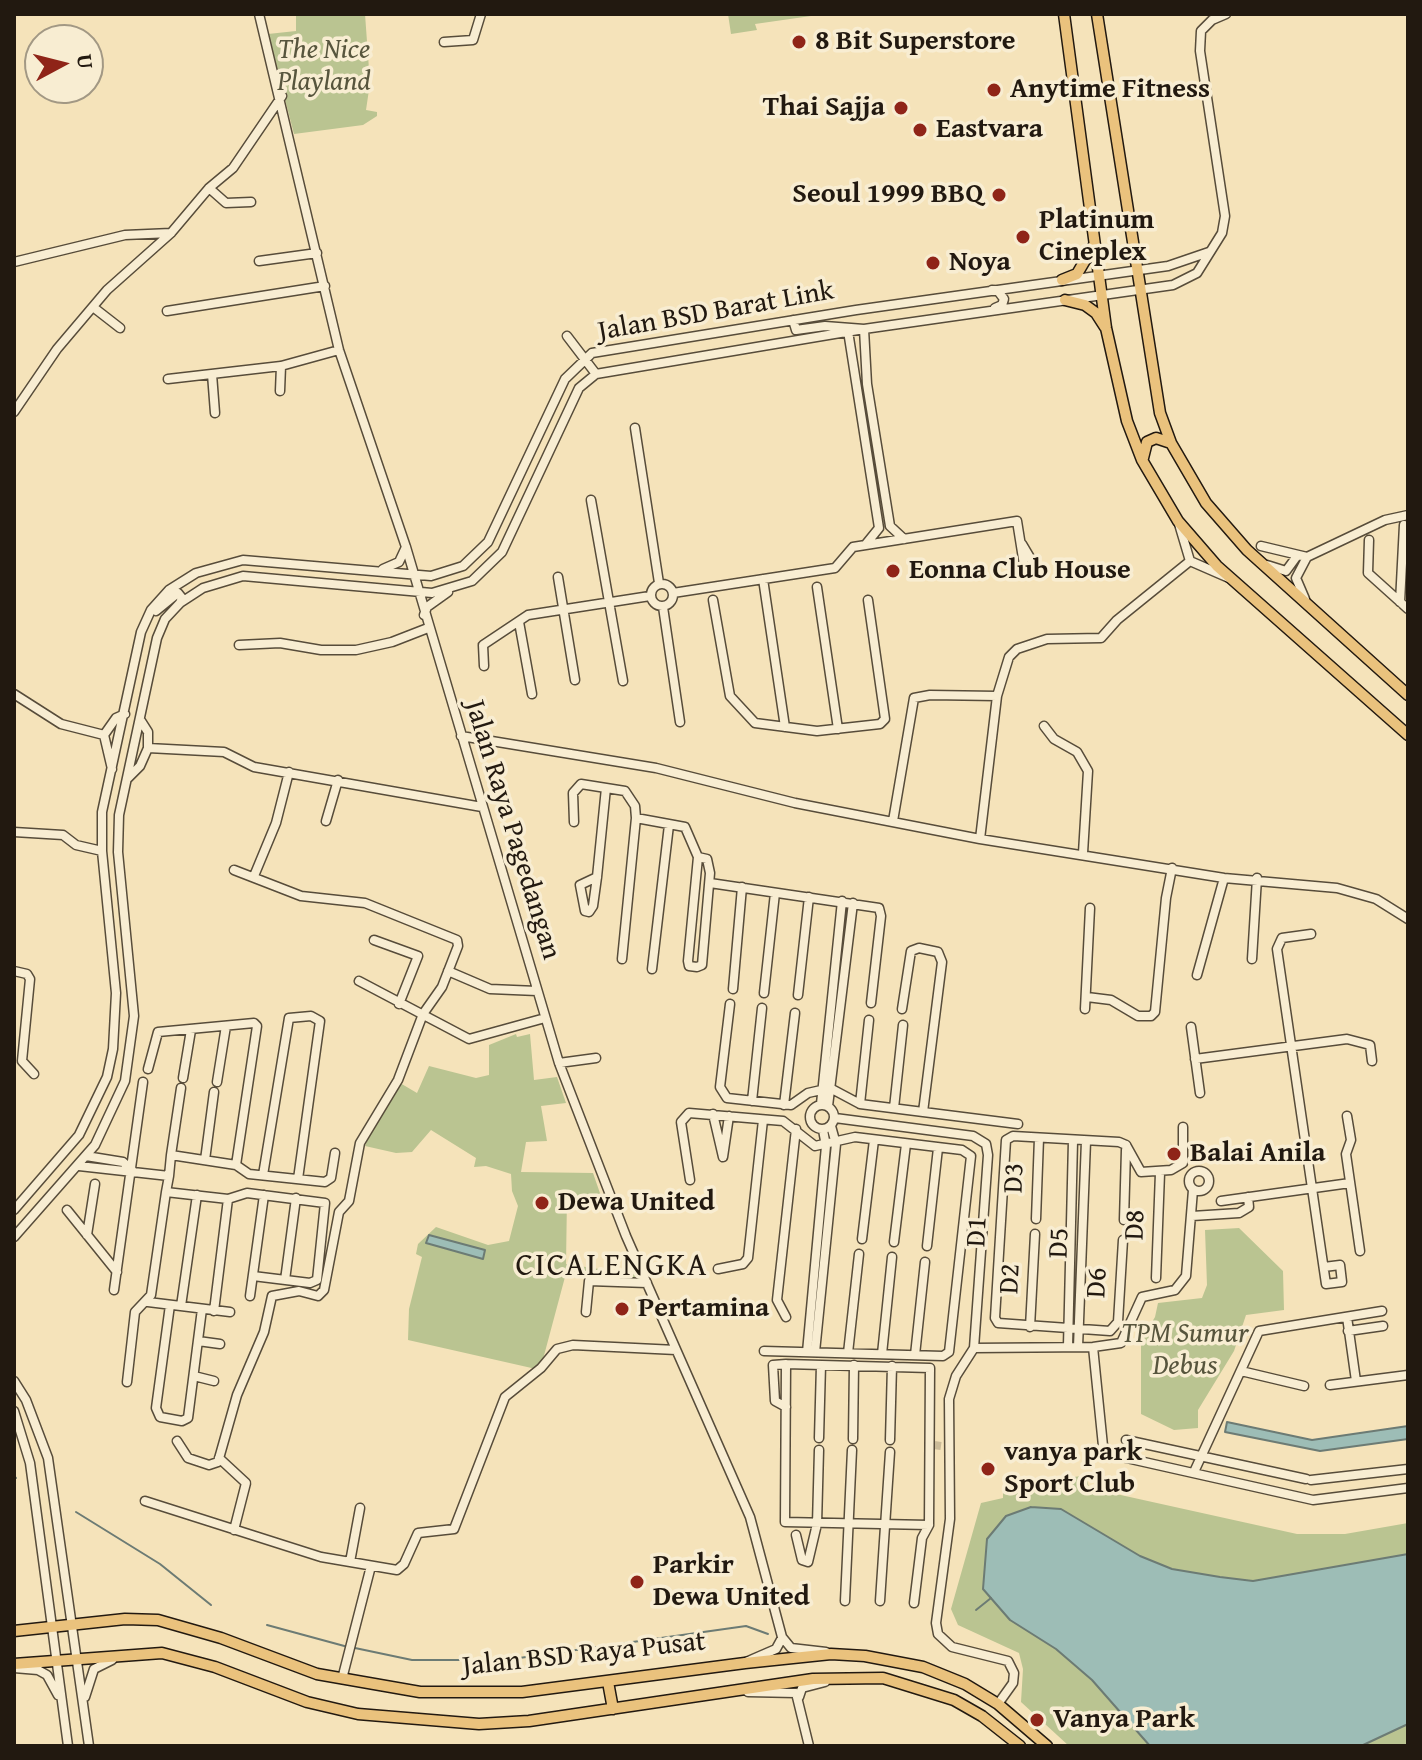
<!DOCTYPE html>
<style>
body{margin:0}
#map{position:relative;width:1422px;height:1760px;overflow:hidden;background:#f5e3ba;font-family:"Gentium Book Plus",serif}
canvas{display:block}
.frame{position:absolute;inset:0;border:16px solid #221910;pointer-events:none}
.north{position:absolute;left:24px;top:24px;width:80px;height:80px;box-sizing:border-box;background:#f8edd2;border:2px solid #a29884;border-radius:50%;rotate:83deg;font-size:22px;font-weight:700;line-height:32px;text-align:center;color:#221910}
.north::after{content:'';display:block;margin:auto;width:28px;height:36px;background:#8f2418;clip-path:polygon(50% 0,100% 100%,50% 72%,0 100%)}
</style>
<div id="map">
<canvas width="1422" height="1760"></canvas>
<div class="frame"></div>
<div class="north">U</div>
</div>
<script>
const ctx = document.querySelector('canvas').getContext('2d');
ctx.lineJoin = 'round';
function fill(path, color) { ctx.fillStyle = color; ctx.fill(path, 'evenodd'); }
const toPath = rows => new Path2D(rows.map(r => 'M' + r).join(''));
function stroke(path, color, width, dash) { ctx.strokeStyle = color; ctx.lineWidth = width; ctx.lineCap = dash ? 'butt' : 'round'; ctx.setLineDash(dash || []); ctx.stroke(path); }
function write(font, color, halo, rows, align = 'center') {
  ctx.font = font + ' "Gentium Book Plus",serif'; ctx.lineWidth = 7; ctx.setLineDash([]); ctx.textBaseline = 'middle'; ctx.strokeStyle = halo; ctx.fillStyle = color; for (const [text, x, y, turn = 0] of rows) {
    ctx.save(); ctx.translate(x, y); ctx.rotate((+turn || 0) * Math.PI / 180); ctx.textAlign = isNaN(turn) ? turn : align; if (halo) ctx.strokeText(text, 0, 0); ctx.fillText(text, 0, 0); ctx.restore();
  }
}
fill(toPath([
 [296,14,365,14,370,83,366,110,377,112,377,116,363,125,294,134,268,34,296,31],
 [728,14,825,14,755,24,757,30,731,34],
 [516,1034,517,1037,530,1034,534,1080,557,1077,566,1103,541,1106,547,1141,526,1142,521,1172,593,1173,602,1199,567,1197,566,1264,619,1272,636,1270,640,1280,565,1277,542,1363,536,1369,408,1340,409,1309,422,1257,416,1254,418,1244,436,1227,488,1245,509,1241,518,1206,512,1191,511,1174,486,1166,474,1167,476,1158,431,1130,412,1152,396,1153,365,1146,379,1114,400,1083,417,1093,429,1066,476,1078,489,1075,489,1045],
 [1239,1228,1283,1271,1284,1310,1246,1315,1234,1351,1198,1410,1198,1428,1174,1430,1141,1414,1141,1346,1145,1334,1155,1317,1158,1303,1202,1298,1207,1285,1205,1230],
 [1081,1476,1087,1479,1089,1488,1297,1534,1345,1534,1408,1523,1408,1746,1069,1746,1021,1702,1023,1669,1019,1653,958,1625,951,1609,981,1503,1003,1498,1003,1487]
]), '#bac491');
const water = toPath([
 [429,1235,485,1250,483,1259,426,1243,429,1235],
 [1227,1422,1312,1440,1408,1426,1408,1439,1320,1451,1225,1432,1227,1422],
 [1031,1507,1061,1509,1140,1556,1172,1569,1220,1577,1253,1581,1408,1554,1408,1724,1361,1746,1150,1746,1092,1680,1056,1649,1010,1620,983,1589,987,1539,1006,1516,1031,1507]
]);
fill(water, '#9dbdb6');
stroke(water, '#6c7b74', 2);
stroke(toPath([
 [14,1476,16,1478],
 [76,1512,160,1564,211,1605],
 [976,1610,991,1598],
 [267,1625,348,1647],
 [355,1648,412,1660,505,1660,746,1626,768,1634]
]), '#6c7b74', 2);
stroke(toPath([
 [934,1445,941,1446]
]), '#cbbb98', 8, [8, 4]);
const minor = toPath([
 [259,14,339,350,406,547,559,1063,626,1236,750,1517,782,1637,791,1648,826,1652],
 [444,42,473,40,481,14],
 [209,188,226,203,251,202],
 [259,261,317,253],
 [14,262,125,235,171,233],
 [992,290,998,291,1004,299,1002,305,995,308],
 [93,307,120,328],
 [167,311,325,286],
 [793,320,796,330,825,326,864,329,867,384,890,526,904,539],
 [848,331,879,528,866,544],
 [567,336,596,374],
 [212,374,215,413],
 [168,379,281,366,339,350],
 [280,391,281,366],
 [14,412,57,349,107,290,171,233,209,188,233,168,282,96],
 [635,428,659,583],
 [591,500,623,681],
 [1179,524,1190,561,1229,578],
 [1369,540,1368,573,1408,609],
 [1022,544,1035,566],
 [1261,546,1307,557,1385,520,1408,515],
 [1267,565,1286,571,1297,556],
 [383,569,399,562,406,547],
 [558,577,575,680],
 [763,579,785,727],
 '651 595a11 11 0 1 1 22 0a11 11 0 1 1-22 0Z',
 [817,587,838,729],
 [673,593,835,568,853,547,1017,521,1025,571],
 [1305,599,1296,578,1307,557],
 [713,600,730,696,755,723,817,731,880,724,885,719,868,600],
 [1400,602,1404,525],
 [663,607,680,722],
 [156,611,178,593,182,598,180,603],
 [424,615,427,607,448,592],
 [519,622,532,694],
 [239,645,280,643,321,650,356,650,392,642,428,628],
 [484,666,483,645,528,615,650,596],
 [14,694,61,724,104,735],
 [1044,726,1054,739,1077,752,1088,771,1083,853],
 [461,736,656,768,795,803,980,839,1224,878,1337,888,1376,899,1408,919],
 [148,748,224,752,254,767,482,807],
 [112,769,104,735,116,718,125,714],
 [128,778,140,766,148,748,148,732,141,721],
 [326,821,338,780],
 [893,821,914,698,930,695,997,696],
 [574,822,573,793,581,784,625,791,635,806,636,818,685,827,698,857,688,961,689,966,697,967,702,965,710,873,707,859,698,857],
 [14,832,63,835,76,845,102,851],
 [980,839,997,696,1009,657,1017,649,1047,639,1101,638,1117,620,1190,561],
 [254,876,276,823,289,772],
 [597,877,606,788],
 [597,877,593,906,589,912,585,911,580,885,597,877],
 [710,883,879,908,881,916,871,1003],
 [1311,934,1282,938,1277,949,1326,1284,1342,1282,1340,1265,1324,1267],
 [374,940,418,956,399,1004],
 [622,959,636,818],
 [1252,959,1257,878],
 [652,969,669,825],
 [14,971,27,974,30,979,22,1061,34,1074],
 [448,971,490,989,537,991],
 [1197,975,1224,878],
 [359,981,469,1039,545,1018],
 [733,989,742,887],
 [764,993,775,893],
 [798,995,809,897],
 [1087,997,1111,1000,1138,1016,1151,1016,1155,1012,1166,898,1172,868],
 [730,1004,720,1087,727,1098,791,1105,808,1093,830,1088,860,1104,1018,1124],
 [902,1009,911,951,919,948,938,952,942,962,923,1112],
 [1085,1009,1090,908],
 [1191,1027,1200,1093],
 [1195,1059,1347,1039,1370,1045,1372,1061],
 [559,1063,596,1058],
 [148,1069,158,1032,254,1023,257,1026,236,1165],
 [183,1078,191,1030],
 [217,1082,226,1026],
 [752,1101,762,1008],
 [821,1104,842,901],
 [860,1104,869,1020],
 '810 1117a12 12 0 1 1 24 0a12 12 0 1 1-24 0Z',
 [784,1105,795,1013],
 [828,1106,853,903],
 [894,1108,903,1025],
 [713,1114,723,1157,729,1116],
 [1347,1116,1351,1140,1346,1154,1360,1251],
 [835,1118,973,1136,986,1144,988,1155,974,1348],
 [1126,1145,1141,1172,1171,1170,1183,1163,1183,1127],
 [171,1155,181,1088],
 [86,1156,123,1162,132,1170],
 [205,1160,214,1092],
 [79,1166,169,1176,171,1155,236,1165,249,1174,325,1182,331,1178,335,1153],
 '1189 1181a10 10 0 1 1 20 0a10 10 0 1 1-20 0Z',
 [263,1175,289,1018,311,1016,320,1021,298,1179],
 [169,1176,166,1192,228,1199,247,1193,325,1203,317,1280,310,1283,253,1276],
 [690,1180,681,1122,689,1113,783,1121,815,1146,855,1137,962,1150,971,1156,949,1352,943,1356,764,1351],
 [1221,1201,1350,1183],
 [14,1210,79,1135,107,1077,113,1049,116,993,102,851,102,812,141,632,151,610,169,590,196,573,243,560,431,576,463,566,488,542,565,379,592,353,856,310,1168,266,1209,252],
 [67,1210,117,1272],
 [1192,1216,1239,1213,1249,1207,1248,1197],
 [1036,1219,1039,1138],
 [1124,1220,1126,1150],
 [87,1235,95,1184],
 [14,1237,95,1145,125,1081,134,1016,118,852,119,815,157,638,165,619,180,603,203,588,243,576,432,593,472,581,502,552,579,388,596,374,864,329,1173,285,1197,273,1222,233,1225,216,1200,51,1201,31,1212,20,1226,14],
 [862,1239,874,1140],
 [1123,1240,1118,1322,1110,1331,998,1323,995,1318,1006,1140,1013,1136,1119,1142,1126,1145],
 [894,1242,906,1144],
 [927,1246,938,1148],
 [718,1269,743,1264,748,1258,763,1120],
 [1156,1278,1160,1173],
 [285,1280,296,1198],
 [114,1290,143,1082],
 [250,1296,264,1195],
 [148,1302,230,1312],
 [170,1305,156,1408,160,1417,182,1421,188,1418,202,1309],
 [181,1306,197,1195],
 [214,1311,228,1199],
 [586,1312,589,1281,647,1283],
 [786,1317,777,1300,796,1129],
 [1347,1317,1356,1381],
 [1030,1327,1035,1234],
 [1348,1331,1383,1326],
 [198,1341,220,1344],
 [1068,1346,1073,1141],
 [1078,1347,1086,1141],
 [1093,1347,1103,1446,1113,1455,1313,1500,1408,1488],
 [807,1352,826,1146,823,1130],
 [815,1352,836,1144,831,1126],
 [848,1353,859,1254],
 [882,1354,892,1257],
 [915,1355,925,1262],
 [786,1364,930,1368,929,1525,785,1522,786,1364],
 [1241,1371,1304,1386],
 [194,1376,214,1381],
 [14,1381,26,1400,48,1458,89,1746],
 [127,1382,135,1312,151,1295,166,1192],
 [1330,1385,1408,1375],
 [786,1407,775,1401,773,1365,786,1364],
 [14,1411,30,1463,68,1746],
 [819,1438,821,1365],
 [853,1439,854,1365],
 [890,1440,892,1366],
 [1126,1440,1306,1479],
 [177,1441,188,1458,209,1465,218,1462,237,1395,264,1332,272,1296,299,1291,318,1296,324,1290,339,1212,349,1201,360,1143,398,1080,423,1014,442,987,458,946,457,940,365,903,301,896,234,870],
 [219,1458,246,1483,234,1530],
 [1194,1472,1259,1331,1382,1311],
 [1311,1480,1408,1469],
 [145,1501,321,1557,397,1570,404,1564,418,1533,454,1529,505,1397,541,1368,557,1349,573,1345,676,1350],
 [796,1535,802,1560,808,1562,817,1524,819,1450],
 [350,1562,360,1508],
 [845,1601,852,1450],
 [880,1601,890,1452],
 [914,1603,922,1538,929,1525],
 [746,1662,776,1649,782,1638],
 [14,1668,38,1670,47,1675,58,1695],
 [342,1679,371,1566],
 [748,1692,796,1693,809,1746],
 [85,1697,94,1669,112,1660],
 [799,1697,802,1688,825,1682],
 [998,1704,1013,1683,1014,1673,1008,1661,952,1647,938,1634,936,1623,950,1519,949,1399,956,1376,974,1348,1093,1347,1121,1343,1142,1297,1175,1290,1186,1276,1193,1190]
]);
const major = toPath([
 [1064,14,1106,328,1127,421,1142,460,1178,521,1217,566,1408,735],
 [1097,14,1160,413,1171,443,1206,503,1247,550,1408,695],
 [1062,280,1077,274,1094,245],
 [1065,300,1085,305,1096,313,1105,327],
 [1143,458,1147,442,1156,438,1171,443],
 [14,1631,125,1619,158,1620,221,1638,317,1674,420,1692,522,1692,745,1663,831,1654,865,1656,923,1667,965,1684,998,1704,1047,1746],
 [14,1664,162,1653,215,1667,307,1702,358,1714,479,1724,529,1721,813,1679,883,1678,954,1700,982,1716,1020,1746],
 [608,1682,613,1709]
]);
stroke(minor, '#574c3a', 11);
stroke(major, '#221910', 13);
stroke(minor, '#f8edd2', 8);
stroke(major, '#eac27d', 10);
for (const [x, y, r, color] of [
 [799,42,8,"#8f2418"],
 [994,90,8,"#8f2418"],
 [901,108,8,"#8f2418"],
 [920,130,8,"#8f2418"],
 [999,195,8,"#8f2418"],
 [1023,237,8,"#8f2418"],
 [933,263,8,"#8f2418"],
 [893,571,8,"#8f2418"],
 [1174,1154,8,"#8f2418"],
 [542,1203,8,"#8f2418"],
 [622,1309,8,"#8f2418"],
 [988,1469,8,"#8f2418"],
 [637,1582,8,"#8f2418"],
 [1037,1720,8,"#8f2418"]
]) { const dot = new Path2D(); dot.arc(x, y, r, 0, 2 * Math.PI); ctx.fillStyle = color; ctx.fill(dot); stroke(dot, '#f8edd2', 3); }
write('bold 28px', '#221910', '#f8edd2', [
 ["8 Bit Superstore",815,42],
 ["Anytime Fitness",1010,90],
 ["Thai Sajja",885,108,"right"],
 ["Eastvara",936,130],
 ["Seoul 1999 BBQ",983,195,"right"],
 ["Platinum",1039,221],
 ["Cineplex",1039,253],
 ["Noya",949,263],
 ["Eonna Club House",909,571],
 ["Balai Anila",1190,1154],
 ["Dewa United",558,1203],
 ["Pertamina",638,1309],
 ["vanya park",1004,1453],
 ["Sport Club",1004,1485],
 ["Parkir",653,1566],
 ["Dewa United",653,1598],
 ["Vanya Park",1053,1720]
], 'left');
write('italic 28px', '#57553d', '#f8edd2', [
 ["The Nice",324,51],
 ["Playland",324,83],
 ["TPM Sumur",1185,1335],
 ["Debus",1185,1367]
]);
write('28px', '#221910', '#f8edd2', [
 ["Jalan BSD Barat Link",716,312,-10],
 ["Jalan Raya Pagedangan",512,830,73],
 ["D3",1015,1178,-88],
 ["D8",1136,1225,-88],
 ["D1",978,1232,-87],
 ["D5",1060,1243,-88],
 ["D2",1011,1279,-87],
 ["D6",1098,1283,-87],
 ["Jalan BSD Raya Pusat",584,1655,-6]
]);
ctx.letterSpacing = '2px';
write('32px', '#221910', '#f8edd2', [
 ["CICALENGKA",612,1267]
]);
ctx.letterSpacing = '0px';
</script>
